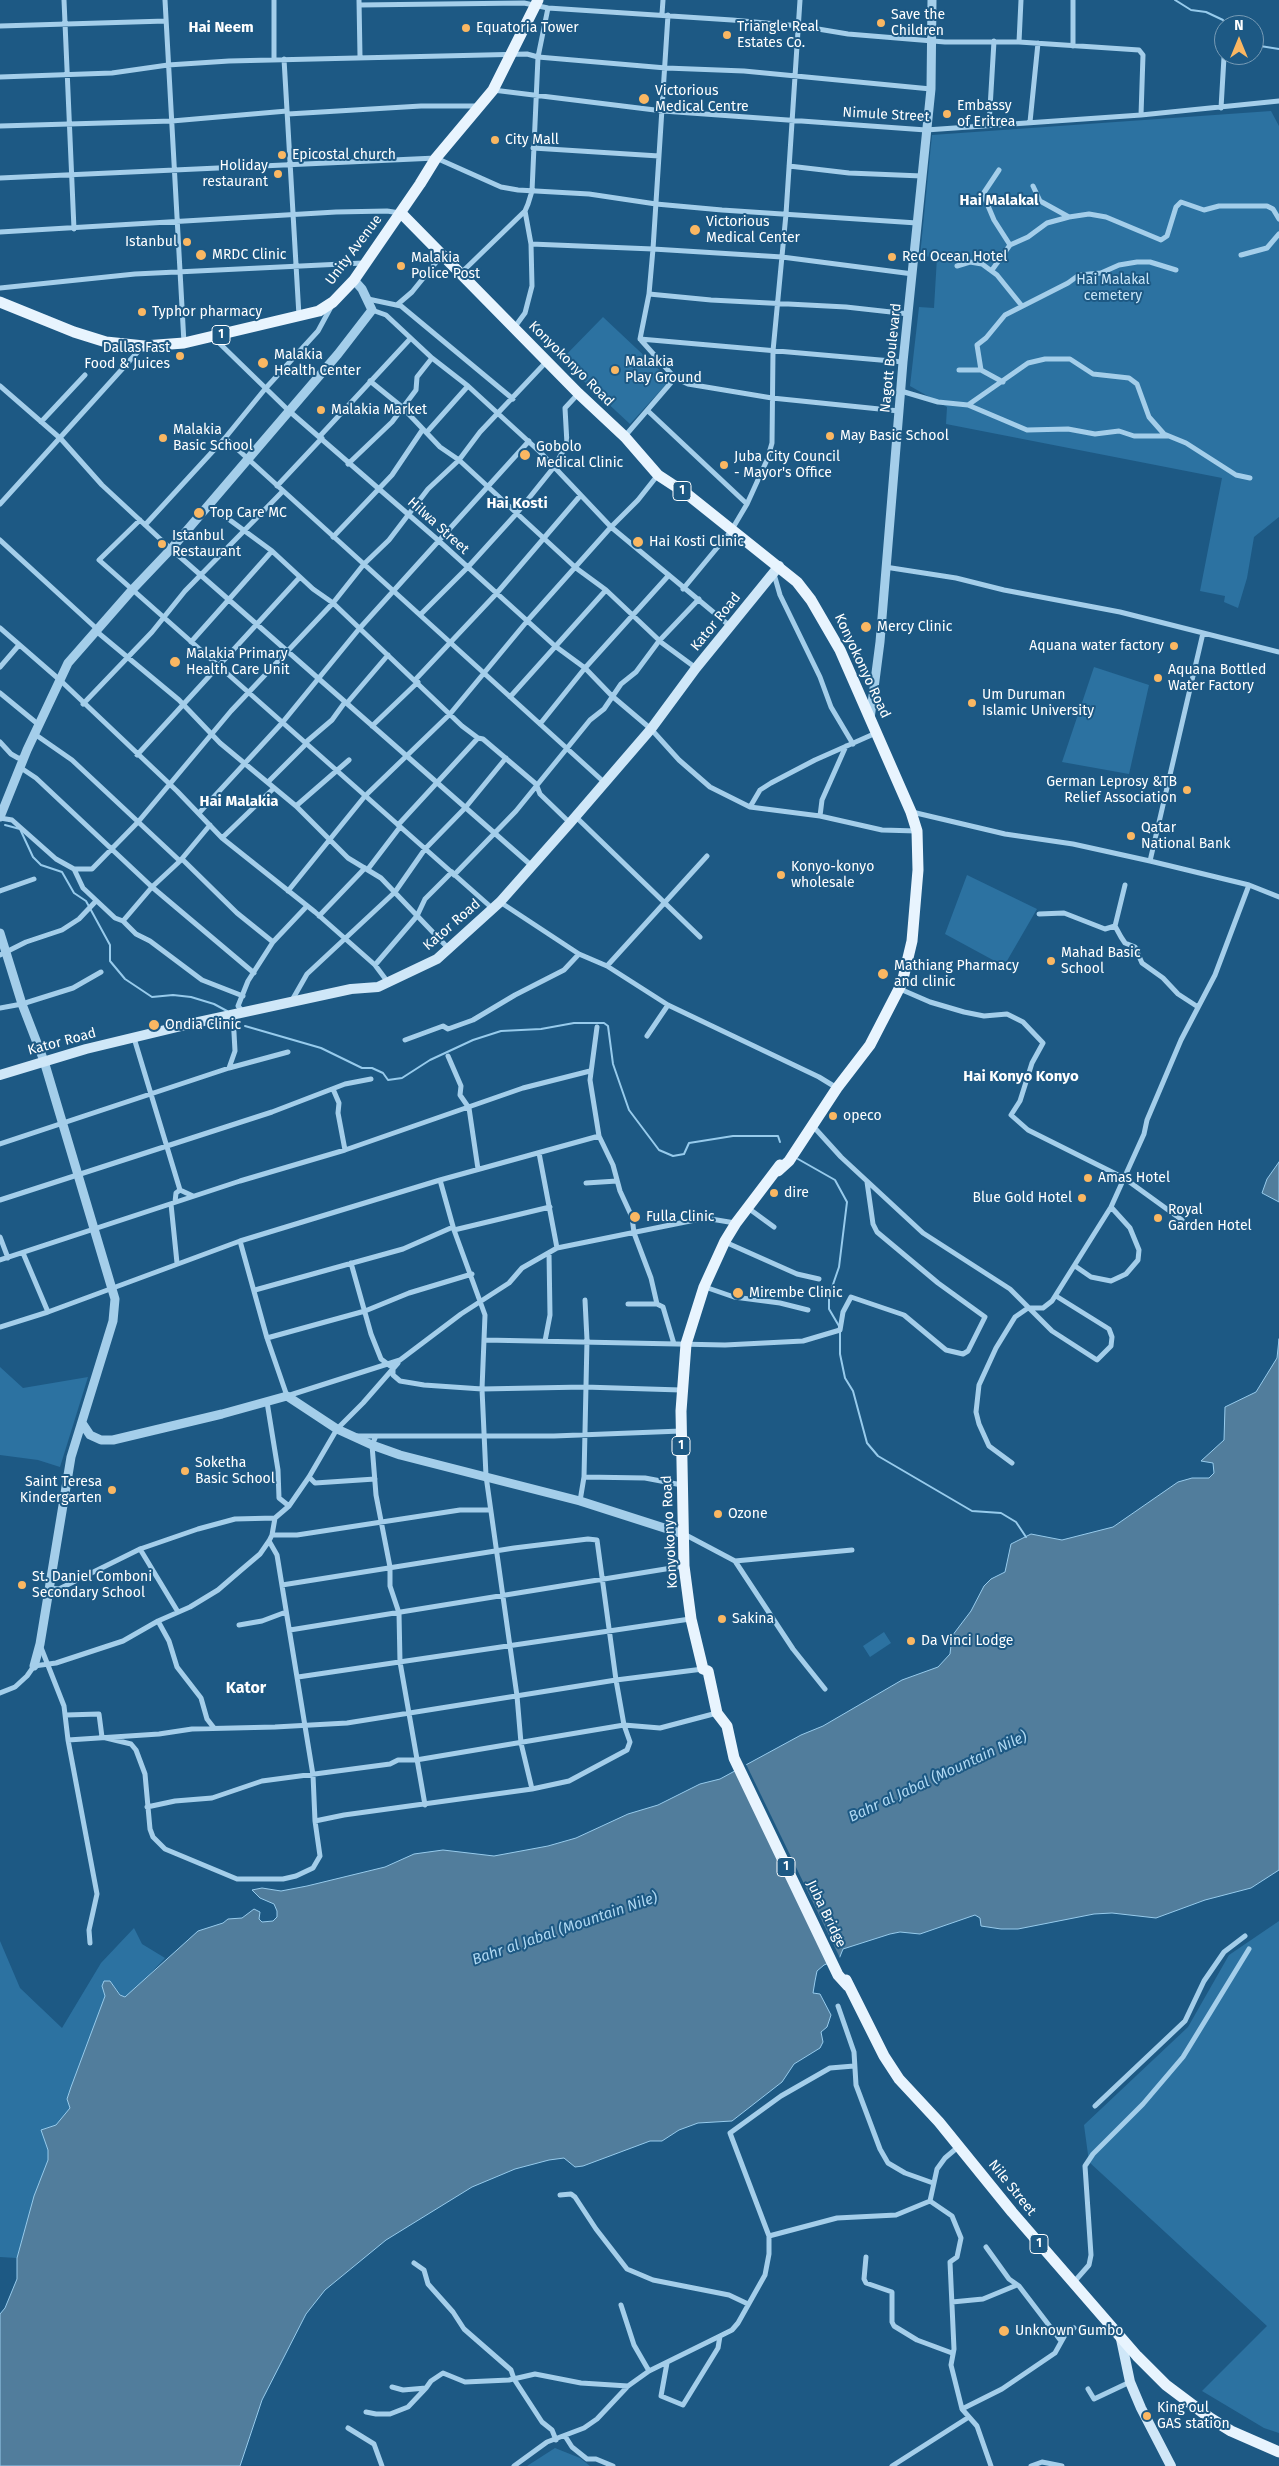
<!DOCTYPE html>
<style>
body{margin:0}
#map{position:relative;width:1279px;height:2466px;overflow:hidden;background:#1d5984;font-family:"Fira Sans",sans-serif}
canvas{display:block}
.north{position:absolute;left:1214px;top:15px;width:50px;height:50px;box-sizing:border-box;background:#1d5984;border:1px solid #779bb5;border-radius:50%;rotate:0deg;font-size:14px;font-weight:700;line-height:20px;text-align:center;color:#fff}
.north::after{content:'';display:block;margin:auto;width:18px;height:22px;background:#fab762;clip-path:polygon(50% 0,100% 100%,50% 72%,0 100%)}
</style>
<div id="map">
<canvas width="1279" height="2466"></canvas>
<div class="north">N</div>
</div>
<script>
const ctx = document.querySelector('canvas').getContext('2d');
ctx.lineJoin = 'round';
function fill(path, color) { ctx.fillStyle = color; ctx.fill(path, 'evenodd'); }
const toPath = rows => new Path2D(rows.map(r => 'M' + r).join(''));
function stroke(path, color, width, dash) { ctx.strokeStyle = color; ctx.lineWidth = width; ctx.lineCap = dash ? 'butt' : 'round'; ctx.setLineDash(dash || []); ctx.stroke(path); }
function write(font, color, halo, rows, align = 'center') {
  ctx.font = font + ' "Fira Sans",sans-serif'; ctx.lineWidth = 4; ctx.setLineDash([]); ctx.textBaseline = 'middle'; ctx.strokeStyle = halo; ctx.fillStyle = color; for (const [text, x, y, turn = 0] of rows) {
    ctx.save(); ctx.translate(x, y); ctx.rotate((+turn || 0) * Math.PI / 180); ctx.textAlign = isNaN(turn) ? turn : align; if (halo) ctx.strokeText(text, 0, 0); ctx.fillText(text, 0, 0); ctx.restore();
  }
}
fill(toPath([
 [1271,111,1279,126,1279,517,1254,537,1247,578,1238,608,1224,602,1225,596,1200,591,1222,478,946,424,947,407,910,386,919,307,934,308,937,257,920,256,932,135],
 [603,317,670,380,630,424,561,360],
 [1094,667,1149,685,1129,774,1062,762],
 [967,875,1037,909,1004,966,945,934],
 [0,1367,23,1388,88,1377,60,1467,38,1460,0,1455],
 [884,1632,891,1643,870,1657,863,1646],
 [1279,1921,1279,2433,1264,2428,1202,2391,1267,2326,1089,2162,1084,2125,1188,2027,1229,1955],
 [134,1928,142,1944,165,1958,129,1996,122,1996,110,1981,103,1991,105,1996,67,2099,70,2108,65,2117,56,2125,41,2130,48,2150,48,2160,34,2196,17,2258,0,2257,0,1941,20,1988,62,2028,101,1963],
 [555,2448,580,2458,590,2466,527,2466]
]), '#2c72a1');
const water = toPath([
 [1279,1162,1279,1202,1262,1193,1267,1179,1279,1162],
 [1279,1339,1279,1870,1251,1888,1205,1900,1156,1918,1112,1913,1094,1914,1018,1929,1001,1929,981,1926,980,1918,975,1915,920,1934,900,1932,890,1934,843,1949,839,1959,824,1965,817,1971,815,1981,813,1993,820,1994,831,2015,827,2027,821,2032,823,2042,820,2048,794,2064,782,2082,732,2121,698,2123,679,2130,662,2141,650,2141,583,2166,575,2167,564,2158,549,2160,515,2169,472,2187,386,2240,325,2290,306,2314,262,2400,240,2466,0,2466,0,2314,5,2308,17,2279,17,2258,34,2196,48,2160,48,2150,41,2130,56,2125,70,2108,67,2099,71,2087,105,1996,102,1986,104,1981,110,1981,120,1995,125,1997,198,1931,223,1923,228,1919,242,1918,254,1909,260,1912,259,1919,262,1922,273,1921,277,1917,277,1911,274,1904,260,1898,252,1890,262,1888,281,1891,307,1886,385,1867,414,1854,443,1850,494,1856,548,1846,576,1838,628,1814,658,1805,700,1784,720,1779,801,1735,823,1726,902,1680,938,1667,950,1654,952,1636,971,1611,984,1586,991,1579,1005,1572,1011,1544,1031,1534,1062,1540,1113,1527,1178,1482,1192,1478,1209,1478,1214,1473,1213,1463,1201,1461,1224,1440,1225,1407,1256,1392,1277,1358,1279,1339]
]);
fill(water, '#517d9c');
stroke(water, '#97cbec', 1);
fill(toPath([
 [745,1762,841,1960,830,1965,734,1768]
]), '#1d5984');
stroke(toPath([
 [1175,0,1191,10,1206,12,1223,20,1227,25],
 [1254,45,1279,49],
 [5,825,20,829,33,857,41,865,62,872,74,893,86,901,110,945,110,961,125,979,152,997,173,995,191,997,214,1004,227,1011],
 [245,1026,321,1048,362,1068,372,1068,383,1073,388,1080,402,1078,430,1060,473,1040,501,1031,541,1029,574,1023,604,1023,608,1026,613,1064,629,1110,659,1150,673,1156,684,1154,689,1143,733,1136,778,1136,780,1142],
 [798,1159,835,1180,847,1202,839,1267,829,1296,829,1309,839,1326],
 [840,1331,840,1354,845,1378,853,1391,867,1443,878,1456,972,1511,1001,1513,1016,1522,1026,1537]
]), '#97cbec', 2);
stroke(toPath([
 [64,0,74,229],
 [165,0,184,343],
 [274,0,274,59],
 [359,0,360,56],
 [1073,0,1073,46],
 [359,5,524,3,548,8,732,20,800,26,848,34,945,42,1019,42,1139,50,1143,55,1141,115],
 [662,14,663,0],
 [668,15,653,249,649,294,640,339,675,378,688,384,772,398,899,411],
 [0,26,166,21],
 [1019,42,1021,0],
 [284,59,299,316],
 [0,77,112,73,168,65,229,61,527,54,538,57,666,68,744,71,931,89],
 [493,90,663,111,926,130,1141,115,1279,101],
 [1221,108,1224,57],
 [288,114,421,106,479,106],
 [1030,122,1038,43],
 [989,125,994,41],
 [0,126,172,121,287,111],
 [533,148,659,156],
 [789,166,849,173,922,176],
 [999,170,983,194,994,220,1010,245],
 [0,178,436,158,501,187,518,190,589,194,656,204,722,210,917,223],
 [1033,186,1040,201,1069,217,1089,214,1106,217,1161,240,1167,236,1176,207,1181,202,1204,210,1219,206,1267,206,1273,209,1279,219],
 [0,232,336,212,387,211,400,213],
 [531,244,653,249,782,257,913,274],
 [1241,255,1267,248,1279,234],
 [957,266,970,262,982,264,997,275,1022,306],
 [992,270,1010,245,1028,237,1047,223,1069,217],
 [461,273,525,211,528,204,532,191,538,57,548,8],
 [0,288,135,274,363,263],
 [649,294,711,300,846,307,909,314],
 [368,299,401,306,513,399],
 [398,304,412,292,442,255],
 [372,310,386,315,432,358,468,386,540,452,611,527,730,626],
 [514,328,525,313,532,286,531,244,525,211],
 [213,337,288,410,439,541,555,646,585,668,612,696,651,729,679,760,710,787,750,807,820,816,882,830,917,831],
 [640,339,903,362],
 [959,370,981,370,1003,382],
 [981,370,977,345,986,338,1005,315,1068,283,1079,275,1101,273,1119,265,1137,262,1150,262,1176,270],
 [370,381,402,407,440,447,459,460,576,568,606,590,662,643,696,668],
 [0,386,61,439,102,485,171,549,532,866],
 [901,391,938,402,968,405,1028,363,1045,359,1070,359,1093,374,1129,378,1137,384,1149,417,1164,434,1186,443,1236,475,1250,478],
 [968,405,1027,430,1068,429,1095,434,1119,431,1134,436,1167,436],
 [648,411,747,504,731,531,683,589],
 [41,422,85,375],
 [427,432,468,386],
 [320,436,410,339],
 [625,436,675,378],
 [225,438,605,783],
 [348,464,392,422,416,390,417,377,432,358],
 [277,486,322,438],
 [0,504,143,346],
 [208,504,272,551,313,589,333,603,462,726,478,738,483,739,536,784,540,794,570,823],
 [747,504,767,460,772,443,773,351,786,214,800,0],
 [140,520,99,560,492,908],
 [145,525,225,438,265,389,318,331,331,307],
 [333,537,392,475,423,429],
 [0,540,97,629],
 [885,567,956,578,1004,590,1120,612,1279,652],
 [774,574,780,595,820,677,831,707,853,744],
 [420,615,468,567,517,513,554,467,567,444,565,408,578,394],
 [0,628,61,681,177,791,222,838,315,912,375,965,387,981],
 [96,631,179,700,220,743,296,806,348,858,381,878,448,948],
 [191,642,272,551],
 [0,667,19,645],
 [415,680,496,594,580,496],
 [0,693,39,725],
 [510,697,606,590],
 [347,703,388,655],
 [83,704,152,632,185,591,283,491],
 [540,724,585,668,669,575],
 [372,726,418,682],
 [36,735,72,760,180,861],
 [0,742,11,754,18,758,24,758],
 [305,743,332,720,345,702],
 [137,755,300,577],
 [21,768,36,778,152,887,254,973],
 [268,782,306,744],
 [296,806,349,760],
 [750,807,760,790,771,783,815,760,876,733],
 [912,812,1005,834,1073,844,1150,861,1249,885,1279,897],
 [199,813,282,723,359,629,529,441],
 [820,816,822,800,846,746],
 [576,817,700,937],
 [0,818,12,820,56,859,74,869,92,869,138,822,231,711,333,603,364,564,389,540,428,489,459,460,480,432,547,361],
 [398,825,478,738],
 [222,838,274,788],
 [182,859,237,913,273,942],
 [1150,861,1203,633],
 [74,869,83,888,115,918,123,921,136,934,150,941,202,980,243,996],
 [368,869,400,827],
 [454,875,516,811,590,720,604,709,621,684,636,672,659,641,699,599],
 [1125,885,1115,926,1121,937,1125,943,1135,947,1142,963,1163,978,1178,994,1198,1007],
 [0,891,34,879],
 [288,891,365,796,450,714,528,620,611,527,638,500,657,476],
 [500,902,579,954,607,966,668,1005,819,1077,837,1088],
 [1039,914,1064,913,1105,929,1115,926],
 [319,916,365,868],
 [123,921,152,887,180,861,210,825],
 [0,955,26,942,62,930,79,919,96,901],
 [375,965,417,916,425,899,452,872],
 [607,966,707,856],
 [900,989,930,1002,964,1012,984,1016,1007,1014,1023,1022,1043,1043,1032,1063,1020,1101,1011,1115,1028,1130,1124,1178,1182,1220],
 [291,1002,307,974,395,892,425,849,465,808,506,758],
 [0,1008,22,1004,73,988,101,972],
 [244,1013,238,1006,248,981,273,942,307,906],
 [597,1027,590,1080,599,1136,613,1165,620,1191,632,1217,634,1233,651,1278,657,1304,663,1307,674,1344],
 [647,1036,668,1005],
 [134,1038,180,1190,193,1196],
 [405,1040,443,1026,448,1029,473,1020,515,995,564,970,579,954],
 [448,1056,461,1086,460,1095,469,1108,478,1169],
 [229,1068,235,1051,233,1015],
 [333,1089,339,1103,338,1113,345,1150],
 [812,1125,841,1157,923,1233,1010,1289,1052,1331,1097,1360,1111,1346,1112,1337,1109,1329,1056,1296],
 [0,1144,229,1068,288,1052],
 [539,1153,557,1248],
 [440,1180,454,1230,485,1315,482,1389,486,1476,517,1696,521,1743,532,1789],
 [586,1183,617,1181],
 [0,1200,272,1112,345,1084,371,1079],
 [175,1202,176,1193,180,1190],
 [171,1204,177,1263],
 [748,1208,774,1227],
 [454,1230,550,1207],
 [0,1237,8,1258],
 [240,1241,267,1338,287,1396,400,1360,461,1314,509,1283,522,1268,557,1248,705,1218,735,1223],
 [725,1242,797,1274,819,1279],
 [23,1253,48,1312],
 [0,1260,240,1181,345,1150,523,1088,590,1071],
 [351,1263,371,1334,381,1359,393,1368,393,1375,400,1381,424,1385,482,1389,584,1387,681,1390],
 [1075,1266,1091,1277,1111,1281,1126,1274,1138,1260,1139,1250,1130,1228,1111,1207],
 [705,1287,734,1297,780,1303,808,1310],
 [255,1290,403,1249,453,1227],
 [628,1304,657,1304],
 [0,1327,48,1312,240,1241,440,1180,599,1136],
 [267,1338,365,1311,409,1293,472,1274],
 [485,1340,725,1345,803,1341,840,1330,843,1312,851,1297,904,1315,946,1350,963,1354,968,1351,985,1317,938,1283,877,1232,873,1224,867,1182],
 [545,1341,550,1315,549,1253],
 [267,1402,278,1470,279,1498,289,1506],
 [357,1436,554,1436,681,1431],
 [376,1436,372,1445,376,1495,390,1567,390,1586,399,1613,400,1662,425,1805],
 [1012,1463,989,1446,979,1424,976,1412,979,1385,996,1348,1015,1317,1028,1308,1043,1308,1052,1301,1111,1207,1144,1134,1147,1120,1181,1040,1215,975,1249,885],
 [309,1477,315,1483,375,1479],
 [584,1477,645,1478,682,1485],
 [580,1501,584,1477,587,1340,585,1300],
 [684,1534,735,1561,793,1649,825,1689],
 [272,1535,297,1535,460,1510,490,1510],
 [140,1549,178,1612],
 [735,1561,852,1550],
 [282,1585,514,1548,588,1539,597,1540,616,1680,624,1725,630,1742,627,1750,569,1781,532,1789,344,1815,315,1821],
 [49,1588,59,1589,140,1549,198,1529,235,1519,275,1518],
 [158,1621,169,1641,177,1667,201,1698,207,1719,214,1728],
 [239,1625,262,1621,286,1612],
 [290,1630,684,1566],
 [40,1645,64,1706,68,1740,97,1894,89,1930,90,1943],
 [298,1677,690,1619],
 [0,1693,15,1687,27,1676,34,1666,56,1663,123,1641,158,1621,190,1607,218,1590,240,1571,260,1554,269,1541,272,1535,275,1518,289,1506,309,1477,337,1429,363,1403,398,1363],
 [66,1715,99,1714,102,1737,131,1744,136,1750,145,1774,150,1829,153,1837,165,1849,237,1879,283,1879,296,1876,313,1868,320,1856,315,1821,313,1775,277,1555,269,1541],
 [68,1740,159,1734,192,1729,275,1727,347,1723,616,1680,703,1669],
 [147,1807,175,1801,212,1798,262,1781,390,1764,398,1760,416,1760,624,1725,660,1728,717,1713],
 [838,2006,854,2052,856,2085,880,2149,888,2163,905,2173,933,2183],
 [1095,2106,1185,2021,1204,1981,1224,1952,1245,1936],
 [958,2147,945,2158,937,2169,930,2201,952,2216,961,2238,957,2257,950,2262,954,2349,951,2365,962,2409,977,2426,991,2466],
 [560,2195,571,2194,575,2197,596,2229,627,2269,653,2280,729,2295,748,2304],
 [769,2236,730,2133,781,2096,830,2068,854,2066],
 [986,2247,1009,2279,1019,2286,1061,2341],
 [866,2257,864,2279,866,2283,892,2292,892,2322,894,2326,917,2340,952,2353],
 [414,2263,424,2270,428,2284,453,2312,464,2329,511,2370,514,2379,542,2422,552,2430,556,2440],
 [1074,2282,1089,2265,1091,2255,1085,2166,1093,2154,1143,2104,1183,2057,1249,1949],
 [952,2302,983,2299,1017,2285],
 [621,2305,634,2345,649,2371],
 [667,2363,661,2396,683,2405,718,2348,720,2336,732,2330,738,2323,765,2275,769,2254,769,2236,837,2218,896,2215,930,2201],
 [392,2387,403,2390,426,2388,431,2381,443,2373,465,2382,509,2380,535,2374,581,2383,628,2386],
 [1088,2389,1094,2399,1130,2382],
 [962,2409,1002,2389,1055,2353,1065,2335,1074,2328],
 [366,2412,376,2414,390,2414,408,2407,426,2388],
 [348,2428,374,2444,382,2466],
 [565,2436,572,2447,587,2459,596,2459,613,2466],
 [514,2466,547,2442,584,2428,597,2419,628,2386,649,2371,720,2336],
 [892,2466,969,2417],
 [1031,2466,1042,2462,1062,2466]
]), '#a4ceea', 5);
stroke(toPath([
 [870,719,880,642,903,362,931,89,932,0],
 [0,817,27,750,68,663,132,590,171,549,338,354,372,310,362,289,354,280],
 [0,933,22,1004,44,1061,115,1299,113,1321,71,1457,40,1644,34,1666],
 [82,1423,90,1435,101,1440,113,1440,222,1414,287,1396,337,1429,372,1445,400,1455,580,1501,683,1534]
]), '#a4ceea', 9);
stroke(toPath([
 [0,1075,86,1049,194,1023,351,989,378,987,437,959,500,902,570,823,651,729,696,668,779,566],
 [1121,2339,1130,2382,1141,2408,1171,2466]
]), '#cfe7f8', 10);
stroke(toPath([
 [401,213,578,393,625,437,658,475,687,494,797,582,811,600,840,650,911,812,917,831,918,870,912,941,902,983,870,1045,837,1088,789,1161,778,1171],
 [0,302,74,332,106,342,144,346,184,343,319,311,333,302,354,280,420,184,436,158,493,90,538,0],
 [780,1165,736,1223,725,1241,704,1287,686,1344,681,1411,684,1566,691,1619,703,1669,708,1671,717,1713,727,1726,734,1758,838,1975,848,1986],
 [846,1980,884,2056,899,2079,939,2122,1012,2212,1137,2356,1166,2385,1210,2418,1231,2431,1279,2452]
]), '#e8f4fe', 11);
for (const [x, y, r, color] of [
 [881,23,5,"#fab762"],
 [466,28,5,"#fab762"],
 [727,35,5,"#fab762"],
 [644,99,6,"#fab762"],
 [947,114,5,"#fab762"],
 [495,140,5,"#fab762"],
 [282,155,5,"#fab762"],
 [278,174,5,"#fab762"],
 [695,230,6,"#fab762"],
 [187,242,5,"#fab762"],
 [201,255,6,"#fab762"],
 [892,257,5,"#fab762"],
 [401,266,5,"#fab762"],
 [142,312,5,"#fab762"],
 [180,356,5,"#fab762"],
 [263,363,6,"#fab762"],
 [615,370,5,"#fab762"],
 [321,410,5,"#fab762"],
 [830,436,5,"#fab762"],
 [163,438,5,"#fab762"],
 [525,455,6,"#fab762"],
 [724,465,5,"#fab762"],
 [199,513,6,"#fab762"],
 [638,542,6,"#fab762"],
 [162,544,5,"#fab762"],
 [866,627,6,"#fab762"],
 [1174,646,5,"#fab762"],
 [175,662,6,"#fab762"],
 [1158,678,5,"#fab762"],
 [972,703,5,"#fab762"],
 [1187,790,5,"#fab762"],
 [1131,836,5,"#fab762"],
 [781,875,5,"#fab762"],
 [1051,961,5,"#fab762"],
 [883,974,6,"#fab762"],
 [154,1025,6,"#fab762"],
 [833,1116,5,"#fab762"],
 [1088,1178,5,"#fab762"],
 [774,1193,5,"#fab762"],
 [1082,1198,5,"#fab762"],
 [635,1217,6,"#fab762"],
 [1158,1218,5,"#fab762"],
 [738,1293,6,"#fab762"],
 [185,1471,5,"#fab762"],
 [112,1490,5,"#fab762"],
 [718,1514,5,"#fab762"],
 [22,1585,5,"#fab762"],
 [722,1619,5,"#fab762"],
 [911,1641,5,"#fab762"],
 [1004,2331,6,"#fab762"],
 [1147,2416,5,"#fab762"]
]) { const dot = new Path2D(); dot.arc(x, y, r, 0, 2 * Math.PI); ctx.fillStyle = color; ctx.fill(dot); stroke(dot, '#1d5984', 2); }
for (const [x, y, w] of [
 [221,335,18],
 [682,491,18],
 [681,1446,18],
 [786,1867,18],
 [1039,2244,18]
]) { const box = new Path2D(); box.roundRect(x - w / 2, y - 9.5, w, 19, 4); ctx.fillStyle = '#1d5984'; ctx.fill(box); stroke(box, '#fff', 1); }
write('bold 12px', '#fff', null, [
 ["1",221,335],
 ["1",682,491],
 ["1",681,1446],
 ["1",786,1867],
 ["1",1039,2244]
]);
write('14px', '#fff', '#1d5984', [
 ["Save the",891,15],
 ["Children",891,31],
 ["Triangle Real",737,27],
 ["Estates Co.",737,43],
 ["Equatoria Tower",476,28],
 ["Victorious",655,91],
 ["Medical Centre",655,107],
 ["Embassy",957,106],
 ["of Eritrea",957,122],
 ["City Mall",505,140],
 ["Epicostal church",292,155],
 ["Holiday",268,166,"right"],
 ["restaurant",268,182,"right"],
 ["Victorious",706,222],
 ["Medical Center",706,238],
 ["Istanbul",177,242,"right"],
 ["MRDC Clinic",212,255],
 ["Red Ocean Hotel",902,257],
 ["Malakia",411,258],
 ["Police Post",411,274],
 ["Typhor pharmacy",152,312],
 ["Dallas Fast",170,348,"right"],
 ["Food & Juices",170,364,"right"],
 ["Malakia",274,355],
 ["Health Center",274,371],
 ["Malakia",625,362],
 ["Play Ground",625,378],
 ["Malakia Market",331,410],
 ["Malakia",173,430],
 ["Basic School",173,446],
 ["May Basic School",840,436],
 ["Gobolo",536,447],
 ["Medical Clinic",536,463],
 ["Juba City Council",734,457],
 ["- Mayor's Office",734,473],
 ["Top Care MC",210,513],
 ["Istanbul",172,536],
 ["Restaurant",172,552],
 ["Hai Kosti Clinic",649,542],
 ["Mercy Clinic",877,627],
 ["Aquana water factory",1164,646,"right"],
 ["Malakia Primary",186,654],
 ["Health Care Unit",186,670],
 ["Aquana Bottled",1168,670],
 ["Water Factory",1168,686],
 ["Um Duruman",982,695],
 ["Islamic University",982,711],
 ["German Leprosy &TB",1177,782,"right"],
 ["Relief Association",1177,798,"right"],
 ["Qatar",1141,828],
 ["National Bank",1141,844],
 ["Konyo-konyo",791,867],
 ["wholesale",791,883],
 ["Mahad Basic",1061,953],
 ["School",1061,969],
 ["Mathiang Pharmacy",894,966],
 ["and clinic",894,982],
 ["Ondia Clinic",165,1025],
 ["opeco",843,1116],
 ["Amas Hotel",1098,1178],
 ["dire",784,1193],
 ["Blue Gold Hotel",1072,1198,"right"],
 ["Royal",1168,1210],
 ["Garden Hotel",1168,1226],
 ["Fulla Clinic",646,1217],
 ["Mirembe Clinic",749,1293],
 ["Soketha",195,1463],
 ["Basic School",195,1479],
 ["Saint Teresa",102,1482,"right"],
 ["Kindergarten",102,1498,"right"],
 ["Ozone",728,1514],
 ["St. Daniel Comboni",32,1577],
 ["Secondary School",32,1593],
 ["Sakina",732,1619],
 ["Da Vinci Lodge",921,1641],
 ["Unknown Gumbo",1015,2331],
 ["King oul",1157,2408],
 ["GAS station",1157,2424]
], 'left');
write('14px', '#fff', '#1d5984', [
 ["Nimule Street",886,115,3],
 ["Unity Avenue",354,250,-53],
 ["Nagott Boulevard",891,358,-84],
 ["Konyokonyo Road",571,364,45],
 ["Hilwa Street",438,526,42],
 ["Kator Road",716,622,-51],
 ["Konyokonyo Road",862,666,65],
 ["Kator Road",452,925,-41],
 ["Kator Road",62,1042,-15],
 ["Konyokonyo Road",670,1532,-93],
 ["Juba Bridge",826,1914,64],
 ["Nile Street",1012,2188,51]
]);
write('14px', '#c8e5f8', '#1d5984', [
 ["Hai Malakal",1113,280],
 ["cemetery",1113,296]
]);
write('bold 15px', '#fff', '#1d5984', [
 ["Hai Neem",221,28],
 ["Hai Malakal",999,201],
 ["Hai Kosti",517,504],
 ["Hai Malakia",239,802],
 ["Hai Konyo Konyo",1021,1077]
]);
write('italic 15px', '#afd8f2', '#1d5984', [
 ["Bahr al Jabal (Mountain Nile)",938,1777,-25],
 ["Bahr al Jabal (Mountain Nile)",565,1929,-19]
]);
write('bold 16px', '#fff', '#1d5984', [
 ["Kator",246,1689]
]);
</script>
